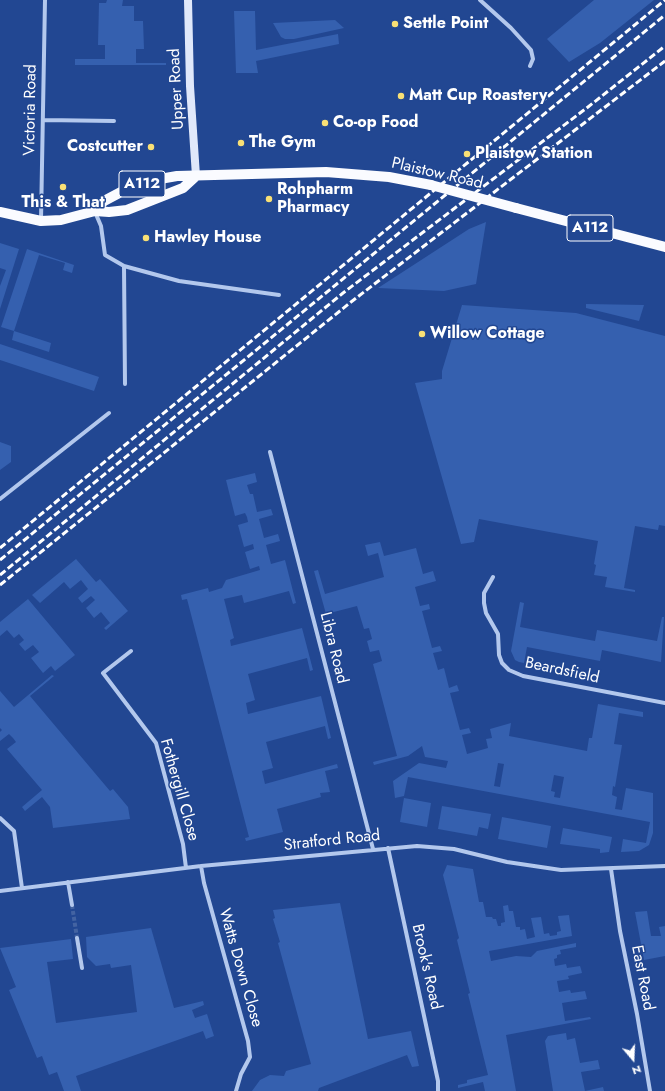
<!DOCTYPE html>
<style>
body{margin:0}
#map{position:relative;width:665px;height:1091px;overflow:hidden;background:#224792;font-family:Jost,sans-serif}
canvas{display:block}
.north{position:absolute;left:613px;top:1039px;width:40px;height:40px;-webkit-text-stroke:3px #224792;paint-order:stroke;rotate:161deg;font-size:11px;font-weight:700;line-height:16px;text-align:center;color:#fff}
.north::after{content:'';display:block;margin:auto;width:14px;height:18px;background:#fff;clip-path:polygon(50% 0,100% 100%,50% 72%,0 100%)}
</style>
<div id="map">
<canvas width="665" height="1091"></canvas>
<div class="north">N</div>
</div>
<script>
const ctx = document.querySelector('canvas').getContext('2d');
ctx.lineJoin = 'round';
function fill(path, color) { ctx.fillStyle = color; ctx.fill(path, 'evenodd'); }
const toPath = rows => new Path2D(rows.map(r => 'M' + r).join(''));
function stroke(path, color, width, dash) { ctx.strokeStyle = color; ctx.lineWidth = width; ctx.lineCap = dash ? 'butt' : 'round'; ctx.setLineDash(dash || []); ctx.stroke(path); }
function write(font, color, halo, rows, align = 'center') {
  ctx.font = font + ' Jost,sans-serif'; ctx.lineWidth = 3; ctx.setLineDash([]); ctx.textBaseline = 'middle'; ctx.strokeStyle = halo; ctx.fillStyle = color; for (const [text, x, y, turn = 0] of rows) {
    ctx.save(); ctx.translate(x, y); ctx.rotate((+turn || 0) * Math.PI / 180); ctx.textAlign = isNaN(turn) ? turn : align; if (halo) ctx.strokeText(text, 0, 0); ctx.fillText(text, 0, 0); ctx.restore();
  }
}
fill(toPath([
 [107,0,123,0,122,6,134,6,134,21,143,21,144,49,136,49,136,63,166,63,166,65,75,65,75,59,105,59,105,45,98,45,99,3,106,3],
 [594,0,654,0,600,43,569,62,547,39],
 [234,11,255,11,256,50,338,34,339,44,256,61,258,73,236,73],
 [335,20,344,28,294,39,285,39,281,37,273,23],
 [486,222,476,284,444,291,378,288,469,229],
 [0,243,19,249,0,309,0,286,6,270,0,268],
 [27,249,74,265,72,273,63,270,65,263,39,255,14,331,51,343,49,352,12,340,14,331,1,327],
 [586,304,644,305,639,321,586,308],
 [462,305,576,313,665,336,665,526,659,525,658,530,635,526,624,588,635,590,635,592,605,587,607,577,594,575,596,565,594,564,598,541,479,519,474,542,461,544,415,383,442,379,442,371],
 [0,344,99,377,94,391,0,360],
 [0,442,11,446,11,462,0,470],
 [255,473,257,482,247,485,250,494,253,494,257,512,271,509,273,515,259,519,264,538,278,534,280,541,266,545,271,564,285,560,296,603,293,604,289,591,244,603,242,595,224,599,234,638,230,640,231,646,302,628,313,670,310,671,307,658,248,674,255,700,246,703,248,714,321,696,331,738,328,739,325,726,266,742,273,768,262,771,265,784,337,764,338,768,325,771,330,792,320,793,321,797,277,809,283,832,246,841,245,838,249,837,187,599,182,600,181,595,208,588,209,592,222,588,226,580,260,570,259,566,250,569,245,552,254,549,253,544,244,547,238,525,248,522,247,517,245,513,235,516,226,480],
 [380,542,384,556,416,548,423,574,433,571,436,581,415,587,420,606,429,604,430,609,422,611,432,648,440,646,442,651,433,653,438,670,444,668,449,688,457,685,459,691,450,693,460,730,469,728,471,733,462,735,467,754,488,748,486,739,492,738,490,729,511,723,509,736,587,751,589,738,592,738,598,704,643,712,643,717,619,713,614,744,622,745,615,787,613,786,612,795,617,797,615,809,622,810,626,788,653,793,653,833,649,845,639,851,621,852,623,839,646,843,650,822,408,777,404,796,395,798,393,781,419,763,446,768,448,761,425,757,422,746,408,756,374,765,373,762,397,756,373,664,382,661,379,650,370,652,367,641,372,639,369,628,364,629,357,606,326,614,314,571,318,570,325,594,384,577,378,553,368,556,365,545],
 [498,763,504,764,500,787,494,786],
 [554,775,564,777,560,798,554,797,555,792,551,791],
 [76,559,96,582,100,579,128,611,106,630,104,628,110,623,101,612,94,618,86,608,95,600,91,596,82,603,78,598,88,589,81,580,70,589,64,582,40,603,32,595],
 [28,599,75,655,55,671,51,666,43,673,31,658,39,652,33,645,25,651,19,644,24,640,19,634,14,638,7,630,0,636,0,622],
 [520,602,524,603,520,627,595,641,597,630,657,641,662,617,664,617,661,662,602,650,600,661,527,647,524,663,519,662,515,660,511,651],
 [52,675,54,676,30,696,110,791,113,789,128,807,130,819,53,828,50,807,42,797,25,811,22,807,42,790,7,749,16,742,13,738,9,734,0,741,0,732,2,730,0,728,0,691,14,707],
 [404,798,431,803,427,827,400,822],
 [442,806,491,814,488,829,479,827,477,836,438,829],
 [502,817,551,826,547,848,498,839],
 [563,828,612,837,609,852,600,853,600,849,560,844],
 [447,865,473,869,479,902,483,902,486,917,492,917,493,919,496,919,498,926,501,926,501,923,505,922,503,906,508,905,509,911,513,911,516,927,520,927,520,930,525,929,527,939,535,937,531,918,541,917,544,934,549,933,550,936,557,935,557,932,561,931,558,916,569,915,572,936,489,951,491,961,516,956,531,957,537,951,576,943,576,947,560,950,561,954,557,955,557,958,554,959,555,966,566,964,567,968,580,966,581,969,582,973,568,976,569,979,557,981,559,992,570,990,571,993,585,991,587,999,562,1003,565,1021,590,1017,591,1019,506,1035,516,1091,485,1091,483,1082,458,1088,458,1085,467,1083,467,1080,488,1075,468,994,470,993,457,940,459,938,443,875],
 [340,903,368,1039,411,1031,419,1066,412,1067,407,1055,319,1088,318,1091,252,1091,260,1080,270,1075,284,1076,286,1071,311,1064,278,943,280,942,273,919,275,918,273,910],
 [647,911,651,936,661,936,659,927,665,926,665,956,644,960,635,912],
 [151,928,174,1008,203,1001,204,1005,192,1010,195,1018,207,1014,214,1036,206,1039,203,1031,76,1076,81,1091,64,1091,57,1072,49,1075,42,1056,37,1058,9,990,16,987,0,948,71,939,73,959,47,962,56,1023,137,1012,131,965,111,968,110,964,96,966,87,957,86,937],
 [566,1033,567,1040,575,1038,580,1063,598,1060,600,1069,581,1072,585,1091,603,1087,604,1091,553,1091,545,1041,548,1036]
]), '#3560af');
stroke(toPath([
 [72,905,77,938]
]), '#4363a2', 4, [4, 2]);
stroke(toPath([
 [480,0,511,28,531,50,533,59,530,66],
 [44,120,114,121],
 [95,212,101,226,105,255,124,266,125,384],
 [41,220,45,0],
 [124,266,179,281,279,295],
 [270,452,373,849],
 [0,499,109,413],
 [493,577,484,593,484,603,486,613,498,634,499,655,502,663,509,670,523,676,665,703],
 [131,651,103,673,156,743,183,844,186,868],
 [0,818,14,831,22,888],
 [388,848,438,1081,438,1091],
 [201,866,204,883,248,1041,250,1057,241,1074,236,1091],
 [611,869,620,931,637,1014,650,1091],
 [68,882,72,905],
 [0,891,201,866,417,846,454,849,507,862,561,870,665,866],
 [77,938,82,968]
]), '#b3c8ed', 4);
stroke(toPath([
 [188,0,190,86,196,176]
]), '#e0e8fa', 8);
stroke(toPath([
 [516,208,665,247],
 [95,211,104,201,121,192,154,180,177,176,326,172,389,177,431,185],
 [0,212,41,221,61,220,95,211,109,212,127,210,183,188,196,176]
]), '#fafbff', 10);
stroke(toPath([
 [0,548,665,0],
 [0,560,665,15],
 [0,575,343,293,588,107,665,46],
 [0,585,351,302,665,61]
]), '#fff', 3, [7, 3]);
stroke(toPath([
 [431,185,516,208]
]), '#fafbff', 10);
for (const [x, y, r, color] of [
 [395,24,4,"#f9e075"],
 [401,96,4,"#f9e075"],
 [325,123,4,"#f9e075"],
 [241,143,4,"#f9e075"],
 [151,147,4,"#f9e075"],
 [467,154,4,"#f9e075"],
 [63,187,4,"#f9e075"],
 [269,199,4,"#f9e075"],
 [146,238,4,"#f9e075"],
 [422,334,4,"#f9e075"]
]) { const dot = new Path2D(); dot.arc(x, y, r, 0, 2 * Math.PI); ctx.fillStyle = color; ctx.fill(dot); stroke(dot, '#224792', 1.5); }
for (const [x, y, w] of [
 [142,184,46],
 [590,228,46]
]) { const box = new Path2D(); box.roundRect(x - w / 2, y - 13, w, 26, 3); ctx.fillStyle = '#224792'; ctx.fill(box); stroke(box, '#fff', 1); }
write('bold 15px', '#fff', null, [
 ["A112",142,184],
 ["A112",590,228]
]);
write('bold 16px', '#fff', '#224792', [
 ["Settle Point",403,24],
 ["Matt Cup Roastery",409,96],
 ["Co-op Food",333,123],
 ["The Gym",249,143],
 ["Costcutter",143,147,"right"],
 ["Plaistow Station",475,154],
 ["Rohpharm",277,190],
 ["Pharmacy",277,208],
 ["This & That",63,203,"center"],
 ["Hawley House",154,238],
 ["Willow Cottage",430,334]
], 'left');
write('16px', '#fff', '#224792', [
 ["Upper Road",177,89,-93],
 ["Victoria Road",31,110,-89],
 ["Plaistow Road",437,174,13],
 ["Libra Road",333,648,76],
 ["Beardsfield",562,671,12],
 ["Fothergill Close",179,790,74],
 ["Stratford Road",332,841,-6],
 ["Brook's Road",426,967,77],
 ["Watts Down Close",240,968,74],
 ["East Road",642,978,79]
]);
</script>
